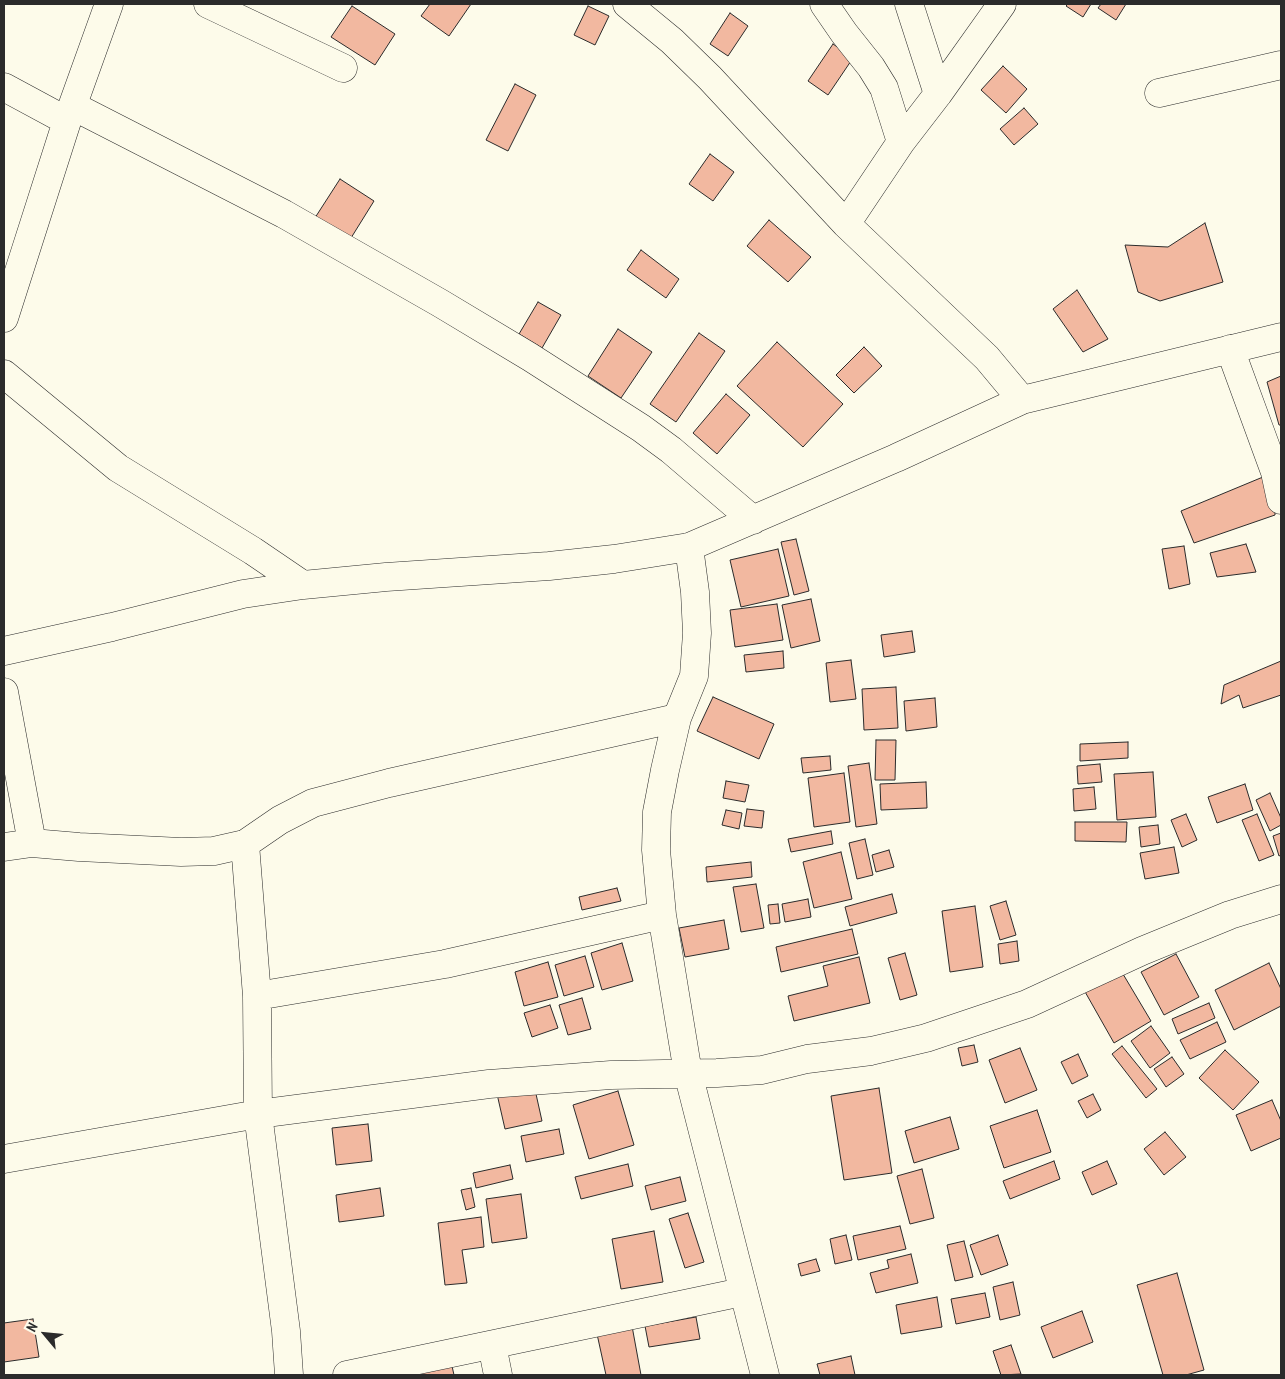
<!DOCTYPE html>
<style>
body{margin:0}
#map{position:relative;width:1285px;height:1379px;overflow:hidden;background:#fdfbea;font-family:"PT Sans Narrow",sans-serif}
canvas{display:block}
.frame{position:absolute;inset:0;border:5px solid #2b2b2b;pointer-events:none}
.north{position:absolute;left:20px;top:1309px;width:50px;height:50px;-webkit-text-stroke:4px #fdfbea;paint-order:stroke;rotate:298deg;font-size:14px;font-weight:700;line-height:20px;text-align:center;color:#2b2b2b}
.north::after{content:'';display:block;margin:auto;width:18px;height:22px;background:#2b2b2b;clip-path:polygon(50% 0,100% 100%,50% 72%,0 100%)}
</style>
<div id="map">
<canvas width="1285" height="1379"></canvas>
<div class="frame"></div>
<div class="north">N</div>
</div>
<script>
const ctx = document.querySelector('canvas').getContext('2d');
ctx.lineJoin = 'round';
function fill(path, color) { ctx.fillStyle = color; ctx.fill(path, 'evenodd'); }
const toPath = rows => new Path2D(rows.map(r => 'M' + r).join(''));
function stroke(path, color, width, dash) { ctx.strokeStyle = color; ctx.lineWidth = width; ctx.lineCap = dash ? 'butt' : 'round'; ctx.setLineDash(dash || []); ctx.stroke(path); }
const building = toPath([
 [430,4,471,4,449,36,421,16,430,4],
 [1068,4,1091,4,1083,17,1066,6,1068,4],
 [1101,4,1126,4,1116,20,1098,8,1101,4],
 [352,6,395,34,375,65,331,37,352,6],
 [588,6,609,16,595,45,574,35,588,6],
 [730,13,748,26,728,56,710,44,730,13],
 [833,44,853,58,828,95,808,81,833,44],
 [1003,66,1027,89,1006,113,981,90,1003,66],
 [515,84,536,95,508,151,486,140,515,84],
 [1024,108,1038,124,1014,145,1000,129,1024,108],
 [710,154,734,172,713,201,689,184,710,154],
 [340,179,374,201,346,246,311,224,340,179],
 [769,220,811,257,788,282,747,246,769,220],
 [1205,223,1223,282,1160,301,1138,292,1125,245,1168,247,1205,223],
 [641,250,679,279,666,298,627,270,641,250],
 [1077,290,1108,339,1083,352,1053,309,1077,290],
 [538,302,561,315,542,348,519,334,538,302],
 [618,329,652,352,621,398,588,376,618,329],
 [699,333,725,351,676,422,650,404,699,333],
 [777,342,843,404,803,447,737,386,777,342],
 [864,347,882,366,854,393,836,375,864,347],
 [1281,376,1281,425,1279,425,1267,382,1281,376],
 [726,394,750,415,717,454,693,433,726,394],
 [1275,472,1275,515,1194,543,1181,511,1275,472],
 [796,539,809,591,794,595,781,542,796,539],
 [1246,544,1256,572,1217,577,1210,553,1246,544],
 [1184,546,1190,584,1169,589,1162,549,1184,546],
 [778,549,789,596,741,607,730,560,778,549],
 [811,599,820,641,791,648,782,605,811,599],
 [777,604,783,640,735,647,730,610,777,604],
 [912,631,915,652,884,657,881,635,912,631],
 [783,651,784,668,746,672,744,655,783,651],
 [851,660,856,699,830,702,826,663,851,660],
 [1281,661,1281,695,1243,708,1239,695,1221,704,1224,685,1281,661],
 [896,687,898,728,864,730,862,689,896,687],
 [713,697,774,724,759,759,697,731,713,697],
 [935,698,937,727,906,731,904,701,935,698],
 [876,740,896,740,895,780,875,780,876,740],
 [1128,742,1128,758,1080,761,1080,744,1128,742],
 [830,756,831,770,803,773,801,758,830,756],
 [869,763,877,824,856,827,848,766,869,763],
 [1100,764,1102,782,1078,784,1077,766,1100,764],
 [1153,772,1156,817,1117,820,1114,774,1153,772],
 [844,773,850,822,814,827,808,778,844,773],
 [726,781,749,785,745,802,723,798,726,781],
 [926,782,927,808,881,810,880,784,926,782],
 [1245,784,1253,810,1217,823,1208,797,1245,784],
 [1094,787,1096,809,1074,811,1073,789,1094,787],
 [1270,793,1281,818,1281,825,1270,831,1256,800,1270,793],
 [747,809,764,811,762,828,744,826,747,809],
 [726,810,742,813,739,829,722,825,726,810],
 [1186,814,1197,840,1182,847,1171,820,1186,814],
 [1257,814,1274,855,1259,861,1242,820,1257,814],
 [1075,822,1127,822,1126,842,1075,841,1075,822],
 [1158,825,1160,844,1141,847,1139,827,1158,825],
 [831,831,833,844,791,852,788,839,831,831],
 [1281,833,1281,855,1279,856,1273,836,1281,833],
 [865,839,873,875,857,879,849,843,865,839],
 [1174,847,1179,873,1145,879,1140,853,1174,847],
 [889,850,894,867,876,872,872,855,889,850],
 [841,852,852,899,814,908,803,862,841,852],
 [751,862,752,877,707,882,706,867,751,862],
 [756,884,764,928,741,932,733,887,756,884],
 [617,888,621,901,582,910,579,897,617,888],
 [892,894,897,913,850,926,845,907,892,894],
 [808,899,811,917,785,922,782,904,808,899],
 [1006,901,1016,935,1000,940,990,906,1006,901],
 [778,904,780,923,770,924,768,905,778,904],
 [975,906,983,967,950,972,942,911,975,906],
 [724,920,729,949,685,957,679,928,724,920],
 [852,929,858,954,781,972,776,947,852,929],
 [1017,941,1019,961,1000,964,998,944,1017,941],
 [622,943,633,981,602,990,591,953,622,943],
 [905,953,917,995,900,1000,888,958,905,953],
 [1176,954,1199,997,1164,1015,1141,972,1176,954],
 [585,956,594,987,564,996,555,965,585,956],
 [859,957,870,1003,794,1021,788,996,828,986,823,966,859,957],
 [548,962,558,997,524,1006,515,972,548,962],
 [1269,963,1281,989,1281,1006,1234,1030,1215,990,1269,963],
 [1120,969,1151,1021,1114,1043,1084,990,1120,969],
 [582,998,591,1029,568,1035,559,1005,582,998],
 [1209,1003,1215,1018,1178,1034,1172,1019,1209,1003],
 [550,1005,558,1028,532,1037,524,1013,550,1005],
 [1217,1022,1226,1042,1190,1059,1180,1040,1217,1022],
 [1151,1026,1170,1053,1150,1068,1131,1041,1151,1026],
 [974,1045,978,1062,962,1066,958,1048,974,1045],
 [1122,1046,1157,1089,1146,1098,1112,1054,1122,1046],
 [1020,1048,1037,1090,1005,1103,989,1060,1020,1048],
 [1225,1050,1259,1082,1233,1110,1199,1078,1225,1050],
 [1078,1054,1088,1076,1072,1084,1061,1062,1078,1054],
 [1172,1057,1184,1074,1166,1087,1154,1069,1172,1057],
 [534,1085,542,1121,505,1129,497,1094,534,1085],
 [879,1088,892,1173,844,1180,831,1096,879,1088],
 [618,1091,634,1145,589,1159,573,1105,618,1091],
 [1093,1094,1101,1110,1087,1118,1078,1101,1093,1094],
 [1272,1100,1281,1121,1281,1138,1251,1151,1236,1115,1272,1100],
 [1037,1110,1051,1152,1004,1168,990,1126,1037,1110],
 [950,1117,959,1149,914,1163,905,1131,950,1117],
 [368,1124,372,1161,336,1165,332,1128,368,1124],
 [559,1129,564,1154,526,1162,521,1136,559,1129],
 [1165,1132,1186,1157,1164,1175,1144,1149,1165,1132],
 [1054,1161,1060,1179,1010,1199,1003,1181,1054,1161],
 [1107,1161,1117,1184,1092,1195,1082,1172,1107,1161],
 [628,1164,633,1186,581,1199,575,1177,628,1164],
 [510,1165,513,1179,476,1188,473,1173,510,1165],
 [922,1169,934,1218,910,1224,897,1176,922,1169],
 [680,1177,686,1201,651,1210,645,1186,680,1177],
 [380,1188,384,1216,339,1222,336,1195,380,1188],
 [471,1188,475,1207,466,1210,461,1190,471,1188],
 [521,1194,527,1238,492,1243,486,1199,521,1194],
 [688,1213,704,1262,685,1268,669,1219,688,1213],
 [481,1217,484,1247,462,1250,467,1283,445,1285,438,1223,481,1217],
 [900,1226,906,1249,858,1260,853,1236,900,1226],
 [654,1231,663,1282,621,1289,612,1239,654,1231],
 [846,1235,852,1260,835,1264,830,1239,846,1235],
 [998,1235,1008,1265,981,1275,970,1245,998,1235],
 [964,1241,973,1277,955,1281,947,1245,964,1241],
 [911,1254,918,1283,876,1293,870,1273,889,1268,887,1260,911,1254],
 [816,1259,820,1271,801,1276,798,1264,816,1259],
 [1177,1273,1204,1370,1186,1375,1163,1375,1137,1285,1177,1273],
 [1013,1282,1020,1315,1000,1320,993,1287,1013,1282],
 [985,1293,990,1317,956,1324,951,1299,985,1293],
 [937,1297,942,1327,901,1334,896,1305,937,1297],
 [1082,1311,1093,1342,1053,1358,1041,1327,1082,1311],
 [696,1317,700,1339,649,1347,645,1326,696,1317],
 [33,1319,39,1357,4,1362,4,1323,33,1319],
 [632,1326,641,1375,606,1375,597,1334,632,1326],
 [1011,1345,1021,1374,1001,1375,993,1351,1011,1345],
 [851,1356,855,1375,820,1375,817,1364,851,1356],
 [450,1357,454,1375,418,1375,416,1364,450,1357]
]);
fill(building, '#f2b8a0');
stroke(building, '#2b2b2b', 1);
const minor = toPath([
 [208,4,343,68],
 [627,4,672,41,710,78,846,224,987,358,1022,400],
 [824,4,844,33,871,67,884,88,901,142],
 [909,4,938,94],
 [4,87,67,121],
 [1159,93,1281,65],
 [73,106,284,214,440,303,530,357,641,428,671,450,753,520],
 [846,224,901,142,938,94,1002,4],
 [4,318,67,121,109,4],
 [1230,349,1275,472,1281,500],
 [4,374,118,468,253,551,303,585],
 [689,547,695,592,697,633,694,676,677,718,665,770,657,812,656,850,662,915,688,1073,765,1375],
 [4,651,112,627,243,594,303,585,386,577,549,566,614,559,689,547,896,458,1022,400,1281,337],
 [4,692,32,843],
 [245,844,257,996,258,1114,286,1331,289,1375],
 [4,847,32,843,79,847,181,852,214,851,245,844,280,820,313,803,389,783,677,718],
 [257,996,445,964,662,915],
 [4,1159,258,1114,489,1084,611,1075,717,1073,762,1070,807,1059,871,1051,926,1038,1027,1004,1142,951,1230,915,1281,899],
 [492,1345,498,1375],
 [347,1375,742,1292]
]);
stroke(minor, '#2b2b2b', 29);
stroke(minor, '#fdfbea', 28);
</script>
